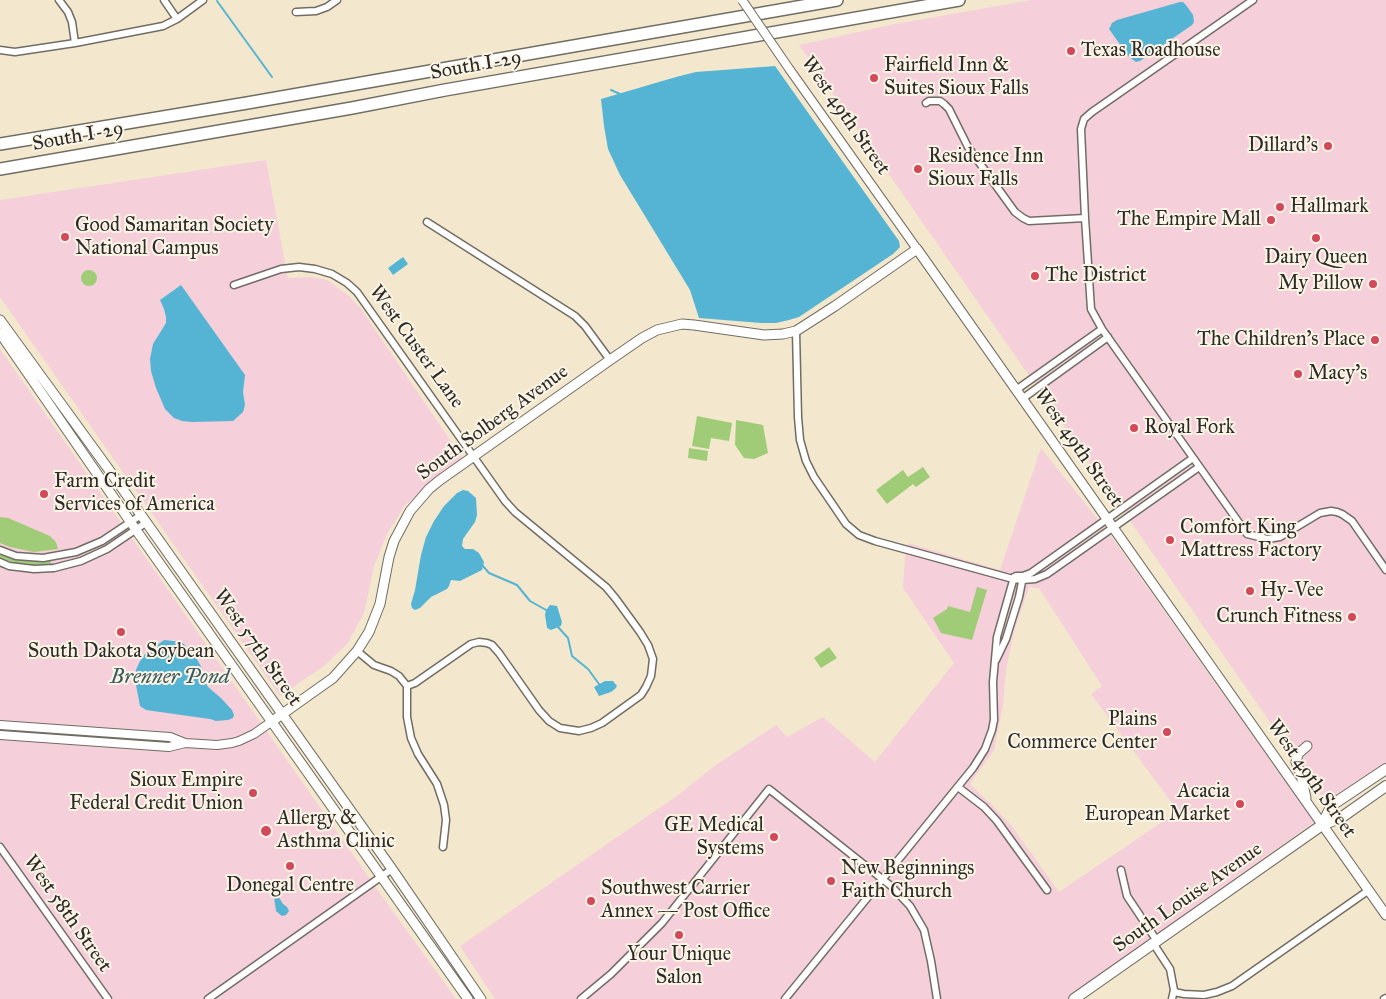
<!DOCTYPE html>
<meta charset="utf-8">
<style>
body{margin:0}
canvas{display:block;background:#f3e8cd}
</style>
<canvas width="1386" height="999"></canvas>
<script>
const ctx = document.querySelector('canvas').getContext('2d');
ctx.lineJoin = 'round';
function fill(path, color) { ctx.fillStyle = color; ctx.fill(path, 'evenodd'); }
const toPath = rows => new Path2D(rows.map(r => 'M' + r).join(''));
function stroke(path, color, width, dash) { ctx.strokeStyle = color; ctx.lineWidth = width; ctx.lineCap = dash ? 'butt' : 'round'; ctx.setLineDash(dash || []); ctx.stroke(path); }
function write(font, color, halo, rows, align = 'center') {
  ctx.font = font + ' "IM FELL Great Primer",serif'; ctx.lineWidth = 4; ctx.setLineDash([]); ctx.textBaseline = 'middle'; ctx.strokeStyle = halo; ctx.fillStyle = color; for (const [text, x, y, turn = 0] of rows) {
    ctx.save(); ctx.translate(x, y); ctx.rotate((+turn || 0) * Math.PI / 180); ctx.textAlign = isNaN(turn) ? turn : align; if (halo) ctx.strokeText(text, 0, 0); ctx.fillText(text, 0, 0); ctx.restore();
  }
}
fill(toPath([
 [1031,0,1386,0,1386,762,1327,804,799,45,890,25],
 [266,160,288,278,311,277,327,280,348,295,361,309,463,459,404,506,387,534,374,566,364,613,347,644,324,666,280,696,0,297,0,200],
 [0,349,379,892,456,999,0,999],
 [1041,448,1111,536,1314,822,1067,999,495,999,460,946,678,795,716,765,776,725,787,737,823,717,875,762,954,663,903,588,905,558,908,543,1000,570],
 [1029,587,1039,588,1102,686,1091,694,1178,811,1059,892,1011,825,990,803,970,784,994,750,1003,706,1006,670,1014,632]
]), '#f5cfda');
fill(toPath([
 '81 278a8 8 0 1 1 16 0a8 8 0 1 1-16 0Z',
 [697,416,732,423,729,441,711,438,709,449,692,446],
 [736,420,763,425,768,453,754,459,744,458,735,445],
 [689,448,708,451,707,461,688,458],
 [923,467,930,477,916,487,913,484,887,504,876,490,903,470,908,477],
 [0,517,8,518,50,536,56,542,58,549,34,552,10,547,0,543],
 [0,554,22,560,50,561,52,565,43,566,20,564,0,559],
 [977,587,987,590,972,640,941,633,933,618,947,609,948,606,970,612],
 [829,647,837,658,821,668,814,658]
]), '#a0cc78');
fill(toPath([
 [1180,2,1183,2,1186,5,1193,15,1194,22,1192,25,1140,61,1136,62,1129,57,1109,29,1112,23,1117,20],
 [775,66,899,241,900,247,893,254,799,317,789,320,776,323,761,323,699,318,690,290,620,175,608,149,604,126,601,99,676,77,696,72],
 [403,257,408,264,393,275,388,268],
 [181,285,245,375,243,392,245,405,243,412,233,421,192,422,182,421,174,418,165,409,156,388,151,371,150,359,153,344,166,323,166,317,164,309,160,300],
 [463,490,468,491,476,498,477,515,475,522,463,539,462,546,465,549,473,549,479,553,484,562,482,570,460,581,451,580,449,586,447,589,431,597,420,608,415,610,412,608,411,604,415,590,421,555,426,537,434,521,444,506,457,493],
 [550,605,557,606,562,622,561,626,551,630,547,628,545,615,546,610],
 [164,640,182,642,195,656,202,668,205,681,208,687,221,698,232,710,234,715,233,718,228,720,216,721,210,719,146,710,140,706,136,685,136,670,139,663,144,655],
 [605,681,613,681,617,686,615,689,611,692,599,696,594,687],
 [275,896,278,896,283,904,287,907,289,911,286,915,282,916,276,911,274,897]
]), '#55b4d3');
stroke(toPath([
 [217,1,272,77],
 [611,90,620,94],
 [483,566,489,573,517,585,530,601,546,610],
 [558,627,568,638,572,656,588,669,599,684]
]), '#55b4d3', 2);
const minor = toPath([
 [59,0,68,12,72,22,75,43],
 [164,0,177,19],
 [1253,0,1092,112,1084,119,1081,129,1085,218,1091,309,1102,329,1247,534,1267,539,1280,537,1320,513,1331,511,1337,512,1342,514,1352,521,1386,570],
 [296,12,316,11,327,7,337,0],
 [0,50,15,52,75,43,163,26,177,19,203,0],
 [926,103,929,101,940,101,944,104,949,109,968,147,1015,212,1023,218,1029,221,1085,218],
 [427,222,575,316,585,326,610,360],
 [234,285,281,269,299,267,315,269,332,274,347,283,357,292,505,501,515,512,606,587,616,599,640,632,648,645,653,659,651,676,646,687,641,695,602,723,591,728,579,731,560,728,549,721,539,710,499,653,492,645,487,643,479,642,471,644,415,683,407,686],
 [796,331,798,417,800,440,806,461,814,477,846,524,859,535,875,541,1013,579,1023,580,1035,579,1047,574,1199,467],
 [1016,390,1102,329],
 [1022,399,1108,337],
 [0,550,16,556,43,558,76,552,102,541,141,515],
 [0,562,9,566,34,569,54,568,81,561,107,549,147,522],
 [1016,576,1023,576,1031,573,1193,458],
 [357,651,374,665,391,671,399,676,407,686,407,717,411,738,418,754,437,784,444,805,446,820,443,847],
 [996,660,1006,639,1019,597,1023,577],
 [958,787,984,807,997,821,1047,890],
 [0,847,108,999],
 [1121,870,1127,896,1157,941],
 [1153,943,1170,969,1174,990,1172,999],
 [1174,992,1184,994,1204,995,1217,992,1232,986,1369,890],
 [208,999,392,869],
 [581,999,611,974,662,923,769,789,891,886,910,906,924,930,931,961,937,999],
 [785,999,973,768,985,749,992,730,994,720,993,682,997,637,1014,577],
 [1384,999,1386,998]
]);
const tertiary = toPath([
 [790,70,917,249],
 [0,725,170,737,185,743],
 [0,735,169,747,185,743,217,745,232,743,239,741,254,734,271,722]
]);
const secondary = toPath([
 [0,320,107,467,392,869,481,999],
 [0,333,136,530,468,999],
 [271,722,333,678,357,651,369,632,380,604,389,557,394,541,410,511,429,489,440,480,610,360,642,338,657,330,682,324,694,325,764,335,783,334,796,331,835,306,917,249,1386,915],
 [1306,798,1301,775,1296,762,1298,754,1307,746]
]);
const primary = toPath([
 [1322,825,1332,805,1386,769],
 [1074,999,1322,825,1342,817,1386,786]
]);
const motorway = toPath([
 [0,144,247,103,837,0],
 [0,169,352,108,445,90,959,0]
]);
stroke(minor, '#716d64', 9);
stroke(tertiary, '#716d64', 10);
stroke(secondary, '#716d64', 11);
stroke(primary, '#716d64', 12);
stroke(motorway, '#716d64', 14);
stroke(minor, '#fff', 6);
stroke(tertiary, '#fff', 8);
stroke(secondary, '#fff', 9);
stroke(primary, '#fff', 10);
stroke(motorway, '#fff', 11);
const tertiaryBridge = toPath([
 [742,0,790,70]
]);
stroke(tertiaryBridge, '#716d64', 10, []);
stroke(tertiaryBridge, '#fff', 8);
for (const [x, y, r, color] of [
 [1071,51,5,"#d1495b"],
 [874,78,5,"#d1495b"],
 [1328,146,5,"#d1495b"],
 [918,169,5,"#d1495b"],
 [1280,207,5,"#d1495b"],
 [1271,220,5,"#d1495b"],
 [65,237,5,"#d1495b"],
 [1316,238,5,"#d1495b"],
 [1035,276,5,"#d1495b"],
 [1373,284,5,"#d1495b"],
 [1375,340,5,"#d1495b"],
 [1298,374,5,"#d1495b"],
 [1134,428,5,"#d1495b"],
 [44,494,5,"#d1495b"],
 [1170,540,5,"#d1495b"],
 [1250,591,5,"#d1495b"],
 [1352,617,5,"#d1495b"],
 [121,632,5,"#d1495b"],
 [1167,732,5,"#d1495b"],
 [253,793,5,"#d1495b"],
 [1240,804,5,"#d1495b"],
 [266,831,6,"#d1495b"],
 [774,837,5,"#d1495b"],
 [290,866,5,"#d1495b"],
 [831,881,5,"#d1495b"],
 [591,901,5,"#d1495b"],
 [679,935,5,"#d1495b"]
]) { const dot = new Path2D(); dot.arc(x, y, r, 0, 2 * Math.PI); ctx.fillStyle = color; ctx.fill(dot); stroke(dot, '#fcf5e5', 2); }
write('20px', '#2b2b2b', '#fcf5e5', [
 ["Texas Roadhouse",1081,51],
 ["Fairfield Inn &",884,66],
 ["Suites Sioux Falls",884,89],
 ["Dillard's",1318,146,"right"],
 ["Residence Inn",928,157],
 ["Sioux Falls",928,180],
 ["Hallmark",1290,207],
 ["The Empire Mall",1261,220,"right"],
 ["Good Samaritan Society",75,226],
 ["National Campus",75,249],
 ["Dairy Queen",1316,258,"center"],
 ["The District",1045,276],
 ["My Pillow",1363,284,"right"],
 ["The Children's Place",1365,340,"right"],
 ["Macy's",1308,374],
 ["Royal Fork",1144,428],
 ["Farm Credit",54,482],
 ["Services of America",54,505],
 ["Comfort King",1180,528],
 ["Mattress Factory",1180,551],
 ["Hy-Vee",1260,591],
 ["Crunch Fitness",1342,617,"right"],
 ["South Dakota Soybean",121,652,"center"],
 ["Plains",1157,720,"right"],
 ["Commerce Center",1157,743,"right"],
 ["Sioux Empire",243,781,"right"],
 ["Federal Credit Union",243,804,"right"],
 ["Acacia",1230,792,"right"],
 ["European Market",1230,815,"right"],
 ["Allergy &",277,819],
 ["Asthma Clinic",277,842],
 ["GE Medical",764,826,"right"],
 ["Systems",764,849,"right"],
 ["New Beginnings",841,869],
 ["Faith Church",841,892],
 ["Donegal Centre",290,886,"center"],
 ["Southwest Carrier",601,889],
 ["Annex — Post Office",601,912],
 ["Your Unique",679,955,"center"],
 ["Salon",679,978,"center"]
], 'left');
write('20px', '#2b2b2b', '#fcf5e5', [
 ["South I-29",476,66,-10],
 ["West 49th Street",845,116,55],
 ["South I-29",78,137,-10],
 ["West Custer Lane",416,347,54],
 ["South Solberg Avenue",493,423,-36],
 ["West 49th Street",1078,448,55],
 ["West 57th Street",257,648,55],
 ["West 49th Street",1311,779,55],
 ["South Louise Avenue",1188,898,-35],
 ["West 58th Street",67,914,55]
]);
write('italic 21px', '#3a5b66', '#fcf5e5', [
 ["Brenner Pond",170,678]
]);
</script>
